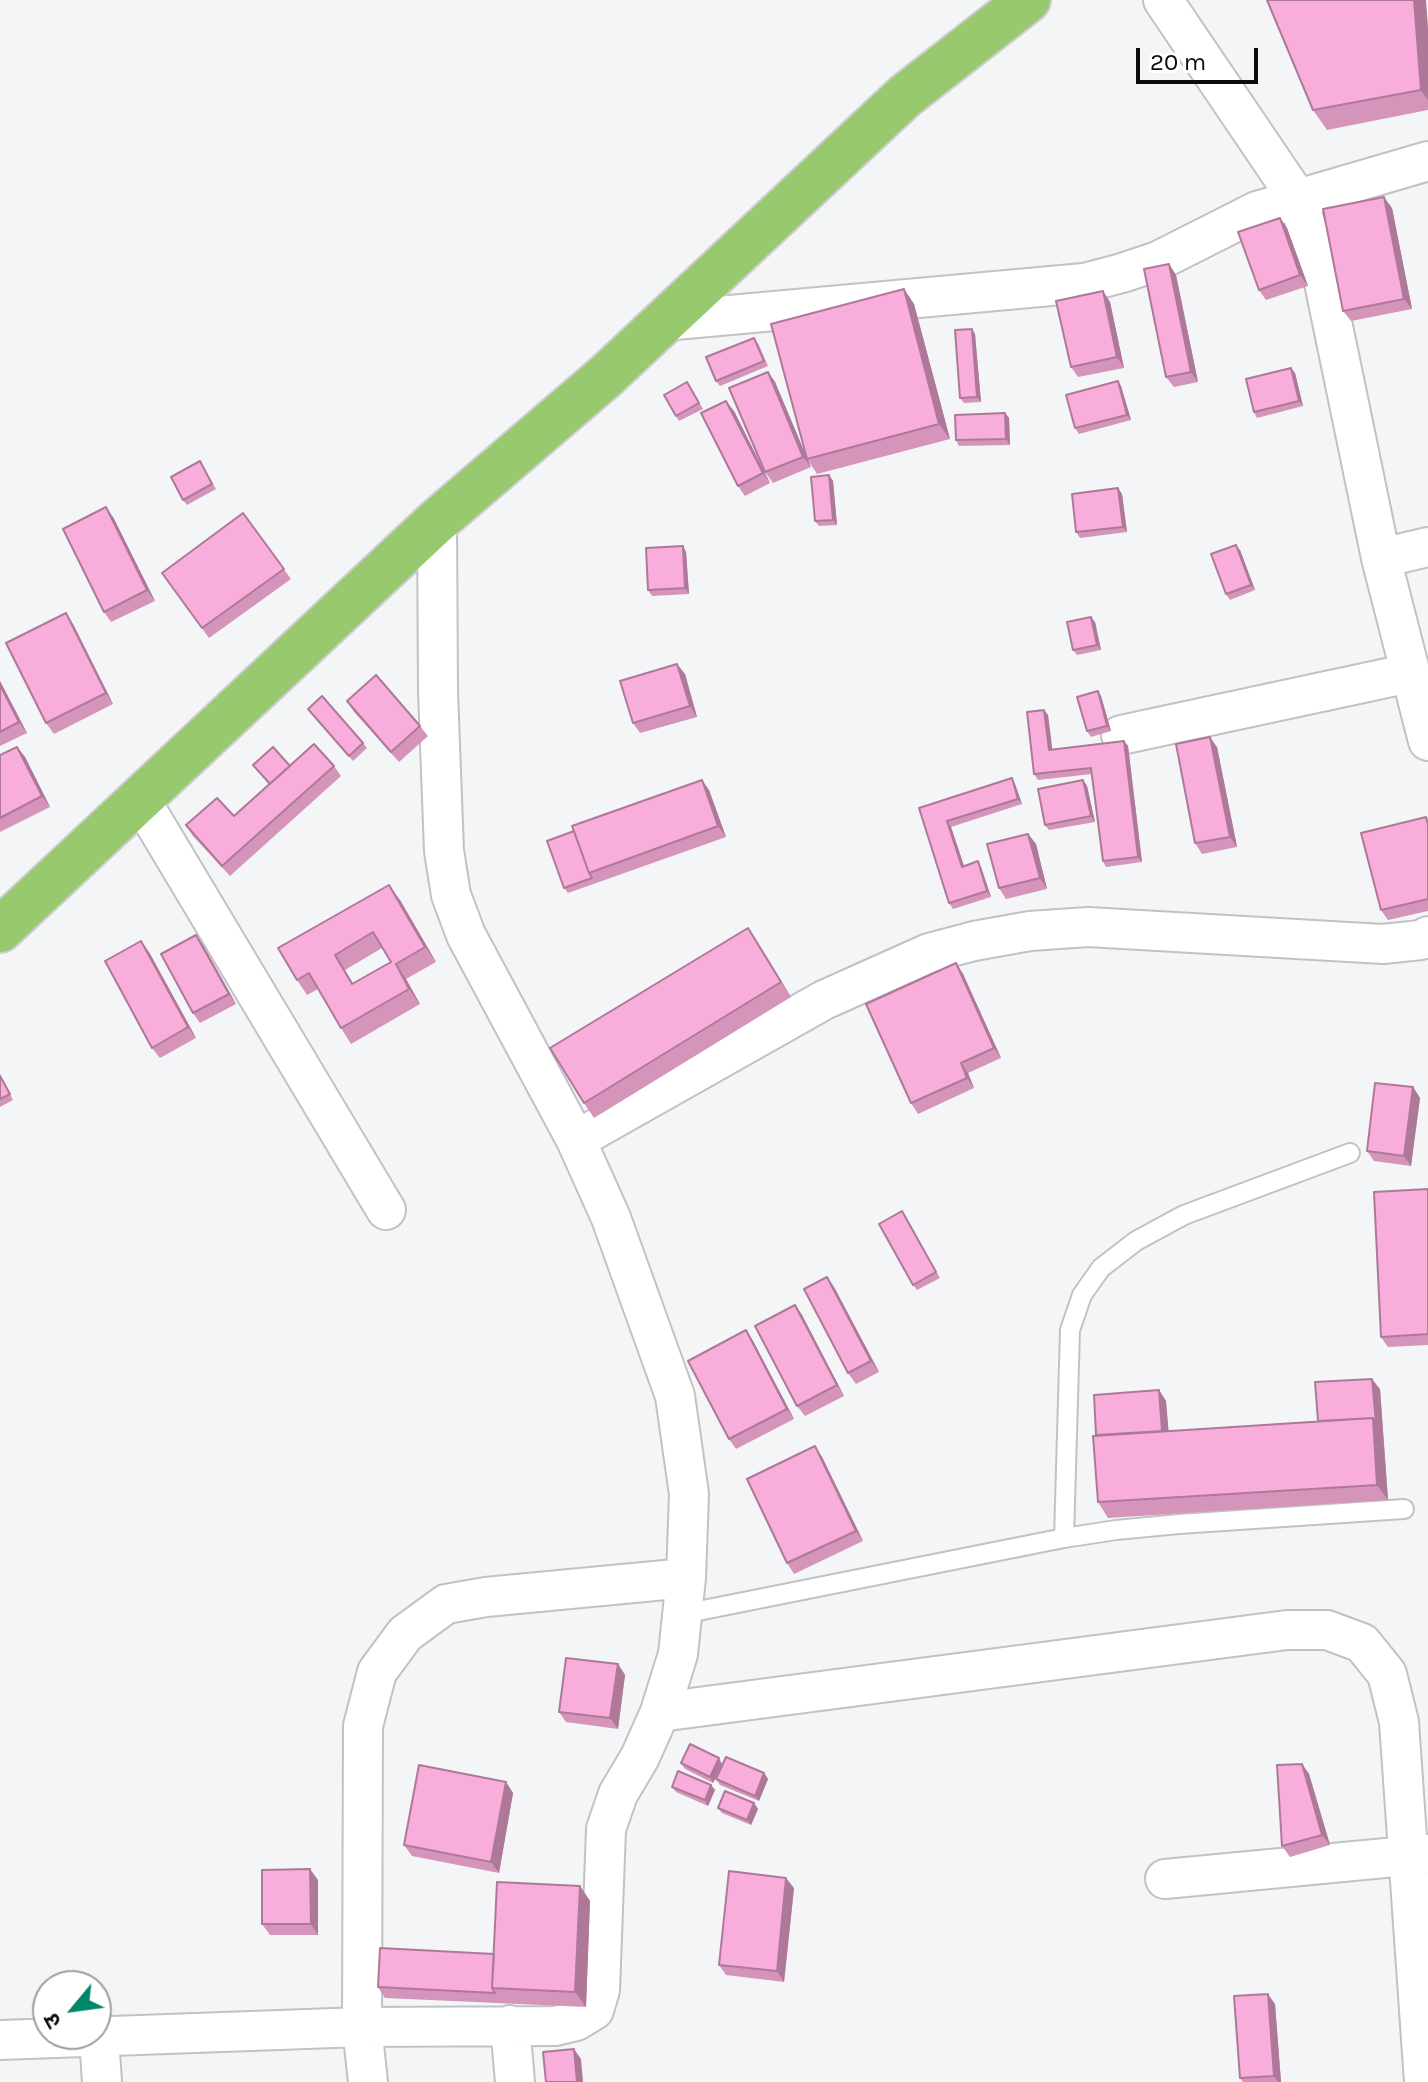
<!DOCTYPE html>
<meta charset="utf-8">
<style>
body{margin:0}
#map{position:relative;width:1428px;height:2082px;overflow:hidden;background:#f3f5f7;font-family:Karla,"Noto Sans Devanagari",sans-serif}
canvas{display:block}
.north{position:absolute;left:32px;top:1970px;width:80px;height:80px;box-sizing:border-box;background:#fff;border:2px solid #9e9e9e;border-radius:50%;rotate:241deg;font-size:22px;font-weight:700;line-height:32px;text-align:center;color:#0c0c0d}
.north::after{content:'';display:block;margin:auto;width:28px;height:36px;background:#00866b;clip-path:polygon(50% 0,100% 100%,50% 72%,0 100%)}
.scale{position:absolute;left:1136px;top:48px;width:122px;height:36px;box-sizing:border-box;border:4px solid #0c0c0d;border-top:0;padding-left:10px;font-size:24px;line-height:28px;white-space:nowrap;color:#0c0c0d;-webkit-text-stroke:6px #fff;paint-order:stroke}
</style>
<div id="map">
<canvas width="1428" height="2082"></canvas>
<div class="north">उ</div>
<div class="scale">20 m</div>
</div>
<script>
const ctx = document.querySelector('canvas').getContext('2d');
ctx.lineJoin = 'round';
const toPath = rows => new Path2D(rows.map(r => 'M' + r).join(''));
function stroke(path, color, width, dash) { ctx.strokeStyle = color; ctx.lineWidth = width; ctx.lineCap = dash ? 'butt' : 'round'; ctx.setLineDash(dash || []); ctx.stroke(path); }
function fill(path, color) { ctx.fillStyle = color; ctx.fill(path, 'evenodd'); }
const lane = toPath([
 [1064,1538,1070,1330,1082,1295,1101,1268,1136,1241,1184,1215,1350,1153],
 [683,1614,1064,1538,1116,1530,1179,1524,1404,1509]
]);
const street = toPath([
 [1163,0,1297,198,1323,278,1381,558,1428,741],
 [664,321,1084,283,1122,273,1158,261,1257,211,1428,161],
 [1381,558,1428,547],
 [1121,735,1410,673],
 [140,799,386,1210],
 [576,1140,824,1000,929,953,974,941,1030,931,1088,927,1383,944,1421,940,1428,936],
 [660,1712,1287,1630,1327,1630,1362,1643,1387,1674,1399,1722,1424,2082],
 [1165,1879,1428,1854],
 [510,2025,515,2082],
 [99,2037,102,2082],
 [0,2040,362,2027,555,2026,576,2021,594,2010,600,1990,606,1829,618,1794,640,1757,660,1712,678,1654,686,1578,689,1494,675,1396,611,1218,576,1140,466,935,451,895,444,851,438,692,437,521],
 [368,2082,362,2027,363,1726,377,1672,405,1634,446,1604,486,1597,686,1578]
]);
const highway = toPath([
 [0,930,437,521,606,376,905,96,1028,0]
]);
stroke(lane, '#c0c2c4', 22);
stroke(street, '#c0c2c4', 42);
stroke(highway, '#cececf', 48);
stroke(lane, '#fff', 18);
stroke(street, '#fff', 38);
stroke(highway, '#98c96f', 44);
fill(toPath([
 [1428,28,1428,110,1327,130,1313,110],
 [1392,208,1412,309,1351,321,1343,311],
 [1280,218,1287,228,1308,286,1266,300,1259,290],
 [1169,264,1176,275,1198,382,1174,387,1166,377],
 [904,289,914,304,950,439,817,474,808,460,811,467,773,483,765,472,768,372,775,382,806,457],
 [1103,291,1110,302,1124,368,1078,377,1071,367],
 [972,329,975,334,981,402,964,403,960,398],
 [758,343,768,366,720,386,716,381],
 [1295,373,1303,406,1257,418,1254,412],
 [1121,386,1131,420,1079,434,1075,428],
 [691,388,703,409,679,421,676,416],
 [734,411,770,483,745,496,738,486],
 [1005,413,1009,418,1010,445,959,446,956,440],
 [200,461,216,489,187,505,183,500],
 [829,475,833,481,837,525,819,526,815,521],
 [1122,494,1127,532,1080,538,1076,532],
 [243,513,291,579,209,638,162,573],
 [113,517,155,601,111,622,104,612],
 [683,546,686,552,689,594,652,596,648,590],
 [1240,550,1255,590,1230,600,1226,594],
 [1095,622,1101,650,1077,655,1073,650],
 [73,624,113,704,54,734,46,723],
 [685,674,697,717,640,733,633,723],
 [0,681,27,733,0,746],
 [1098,691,1101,696,1111,731,1091,737,1087,731],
 [347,701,420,726,428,736,399,762,354,712],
 [308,709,363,743,367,748,353,761],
 [1044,710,1048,715,1052,749,1124,741,1128,746,1142,862,1106,867,1103,861,1092,774,1038,780,1034,774],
 [17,747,25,757,50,807,0,832,0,755],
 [1217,747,1237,847,1202,854,1195,843],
 [253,765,334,766,341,776,230,876,193,836,186,825,234,816,269,784],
 [1012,778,1015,784,1022,804,951,827,964,866,981,867,991,897,953,909,949,903,919,808],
 [1083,780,1087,786,1095,822,1049,830,1045,825],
 [709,790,726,837,568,893,564,888],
 [1428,820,1428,911,1388,920,1381,910],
 [1028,834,1036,844,1047,889,1006,899,999,888],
 [400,900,436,962,406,979,420,1004,351,1044,341,1028,318,989,307,995,297,980],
 [382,948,391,962,353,983,345,970],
 [758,943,791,997,594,1118,584,1103],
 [203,945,236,1004,200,1023,193,1013],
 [149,952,196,1038,160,1058,152,1048],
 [956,963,963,974,1001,1058,968,1073,974,1088,918,1114,911,1103],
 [0,1074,13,1100,0,1107],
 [1413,1087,1420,1098,1411,1166,1374,1161,1367,1151],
 [1428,1189,1428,1345,1388,1347,1381,1337],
 [902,1211,940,1278,917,1290,913,1285],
 [834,1287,879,1372,856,1384,848,1373],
 [795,1305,802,1315,844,1396,805,1416,797,1406],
 [753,1341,794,1419,736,1449,729,1439],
 [1380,1389,1388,1500,1108,1518,1098,1502,1096,1435,1159,1390,1166,1401,1168,1431,1318,1421],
 [822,1457,863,1541,794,1574,787,1563],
 [618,1664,625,1675,618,1729,566,1722,559,1712],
 [681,1763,722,1764,713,1783,685,1769],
 [1302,1764,1309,1774,1330,1845,1290,1857,1282,1846],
 [764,1773,768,1779,759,1801,720,1785,716,1779],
 [506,1782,513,1793,499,1873,412,1856,404,1845],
 [711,1785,715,1790,708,1806,676,1792,672,1787],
 [754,1803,758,1809,751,1825,722,1813,718,1808],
 [318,1880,318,1935,270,1935,262,1924],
 [580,1886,590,1901,586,2007,385,1998,378,1987,494,1954],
 [794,1888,784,1982,726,1975,719,1965],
 [1275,2004,1281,2082,1243,2082,1240,2078]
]), '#d595bb');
fill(toPath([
 [1414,0,1426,0,1428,28,1428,100,1421,90],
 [1384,197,1392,208,1412,309,1404,299],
 [1280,218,1287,228,1308,286,1300,275],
 [1169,264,1176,275,1198,382,1191,372],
 [904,289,914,304,950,439,939,424],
 [1103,291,1110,302,1124,368,1117,357],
 [972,329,975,334,981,402,977,397],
 [1291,368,1295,373,1303,406,1299,401],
 [768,372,775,382,811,467,803,457],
 [1118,381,1121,386,1131,420,1127,415],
 [726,401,734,411,770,483,763,473],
 [1005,413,1009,418,1010,445,1006,439],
 [829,475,833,481,837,525,833,520],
 [1118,488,1122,494,1127,532,1123,527],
 [106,507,113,517,155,601,147,590],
 [1236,545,1240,550,1255,590,1251,585],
 [683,546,686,552,689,594,685,588],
 [66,613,73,624,113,704,106,693],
 [1091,617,1095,622,1101,650,1097,645],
 [677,664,685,674,697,717,690,706],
 [0,681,27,733,19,722,0,685],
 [1098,691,1101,696,1111,731,1107,726],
 [1044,710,1048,715,1053,755,1049,750],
 [1210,737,1217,747,1237,847,1230,837],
 [1124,741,1128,746,1142,862,1138,857],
 [17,747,25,757,50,807,42,796],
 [1012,778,1015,784,1022,804,1018,799],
 [702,780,709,790,726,837,718,826],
 [1083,780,1087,786,1095,822,1091,816],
 [947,821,951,827,966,872,962,867],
 [1028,834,1036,844,1047,889,1040,878],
 [978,861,981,867,991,897,987,891],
 [389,885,400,900,436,962,425,947],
 [748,928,758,943,791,997,781,982],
 [196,935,203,945,236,1004,229,994],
 [141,941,149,952,196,1038,188,1027],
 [956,963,963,974,1001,1058,994,1048],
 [396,964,406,979,420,1004,409,989],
 [961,1063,968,1073,974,1088,967,1078],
 [1413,1087,1420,1098,1411,1166,1404,1156],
 [827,1277,834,1287,879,1372,871,1361],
 [795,1305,802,1315,844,1396,837,1385],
 [746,1330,753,1341,794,1419,787,1409],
 [1372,1379,1380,1389,1388,1500,1377,1485,1373,1418],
 [1159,1390,1166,1401,1170,1447,1162,1437],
 [815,1446,822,1457,863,1541,856,1531],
 [618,1664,625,1675,618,1729,610,1718],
 [719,1758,722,1764,713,1783,710,1777],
 [1302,1764,1309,1774,1330,1845,1322,1835],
 [764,1773,768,1779,759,1801,755,1796],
 [506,1782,513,1793,499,1873,491,1862],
 [711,1785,715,1790,708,1806,705,1800],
 [754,1803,758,1809,751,1825,747,1820],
 [310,1869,318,1880,318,1935,311,1924],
 [786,1878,794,1888,784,1982,777,1971],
 [580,1886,590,1901,586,2007,575,1992],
 [1268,1994,1275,2004,1281,2082,1278,2082,1274,2076],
 [574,2049,581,2059,583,2082,577,2082]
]), '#ae7999');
const building = toPath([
 [1267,0,1414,0,1421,90,1313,110,1267,0],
 [1384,197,1404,299,1343,311,1323,209,1384,197],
 [1280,218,1300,275,1259,290,1238,232,1280,218],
 [1169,264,1191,372,1166,377,1144,269,1169,264],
 [904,289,939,424,807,459,771,324,904,289],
 [1103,291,1117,357,1071,367,1056,301,1103,291],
 [972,329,977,397,960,398,955,330,972,329],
 [754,338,764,361,716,381,706,357,754,338],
 [1291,368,1299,401,1254,412,1246,379,1291,368],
 [768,372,803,457,765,472,729,388,768,372],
 [1118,381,1127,415,1075,428,1066,395,1118,381],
 [687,382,699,403,676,416,664,395,687,382],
 [726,401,763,473,738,486,701,413,726,401],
 [1005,413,1006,439,956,440,955,415,1005,413],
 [200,461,212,484,183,500,171,477,200,461],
 [829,475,833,520,815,521,811,477,829,475],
 [1118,488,1123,527,1076,532,1072,494,1118,488],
 [106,507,147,590,104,612,63,529,106,507],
 [243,513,284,569,202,628,162,573,243,513],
 [1236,545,1251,585,1226,594,1211,554,1236,545],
 [683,546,685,588,648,590,646,548,683,546],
 [66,613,106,693,46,723,6,643,66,613],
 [1091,617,1097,645,1073,650,1067,622,1091,617],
 [677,664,690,706,633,723,620,681,677,664],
 [376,675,420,726,391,752,347,701,376,675],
 [0,685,19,722,0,732,0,685],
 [1098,691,1107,726,1087,731,1077,697,1098,691],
 [322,696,363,743,349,756,308,709,322,696],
 [1044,710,1049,750,1124,741,1138,857,1103,861,1091,768,1034,774,1027,712,1044,710],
 [1210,737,1230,837,1195,843,1176,744,1210,737],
 [314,744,334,766,222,866,186,825,217,798,234,816,314,744],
 [17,747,42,796,0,818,0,755,17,747],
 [273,747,290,766,270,784,253,765,273,747],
 [1012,778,1018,799,947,821,962,867,978,861,987,891,949,903,919,808,1012,778],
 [702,780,718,826,589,873,572,826,702,780],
 [1083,780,1091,816,1045,825,1038,789,1083,780],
 [1426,817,1428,825,1428,899,1381,910,1361,833,1426,817],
 [574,831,589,873,592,878,564,888,547,841,574,831],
 [1028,834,1040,878,999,888,987,844,1028,834],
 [389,885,425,947,396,964,409,989,341,1028,309,973,297,980,278,948,389,885],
 [373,932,391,962,352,984,335,955,373,932],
 [748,928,781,982,584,1103,550,1048,748,928],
 [196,935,229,994,193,1013,161,954,196,935],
 [141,941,188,1027,152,1048,105,961,141,941],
 [956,963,994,1048,961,1063,967,1078,911,1103,866,1004,956,963],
 [0,1076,10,1094,0,1099,0,1076],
 [1375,1083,1413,1087,1404,1156,1367,1151,1375,1083],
 [1428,1189,1428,1334,1381,1337,1374,1192,1428,1189],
 [902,1211,936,1272,913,1285,879,1224,902,1211],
 [827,1277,871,1361,848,1373,804,1289,827,1277],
 [795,1305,837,1385,797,1406,755,1326,795,1305],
 [746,1330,787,1409,729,1439,688,1361,746,1330],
 [1372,1379,1376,1423,1373,1418,1318,1421,1315,1382,1372,1379],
 [1159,1390,1162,1431,1096,1435,1094,1395,1159,1390],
 [1373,1418,1377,1485,1098,1502,1093,1436,1373,1418],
 [815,1446,856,1531,787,1563,747,1479,815,1446],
 [566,1658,618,1664,610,1718,559,1712,566,1658],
 [690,1744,719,1758,710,1777,681,1763,690,1744],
 [726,1757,764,1773,755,1796,716,1779,726,1757],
 [1302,1764,1322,1835,1282,1846,1277,1765,1302,1764],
 [419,1765,506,1782,491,1862,404,1845,419,1765],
 [678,1771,711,1785,705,1800,672,1787,678,1771],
 [725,1791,754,1803,747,1820,718,1808,725,1791],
 [310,1869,311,1924,262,1924,262,1870,310,1869],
 [729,1871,786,1878,777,1971,719,1965,729,1871],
 [497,1882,580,1886,575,1992,492,1988,497,1882],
 [380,1948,494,1954,492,1988,495,1993,378,1987,380,1948],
 [1268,1994,1274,2076,1240,2078,1234,1996,1268,1994],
 [574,2049,577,2082,546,2082,543,2052,574,2049]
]);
fill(building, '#f8adda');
stroke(building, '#ae7999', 2);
</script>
